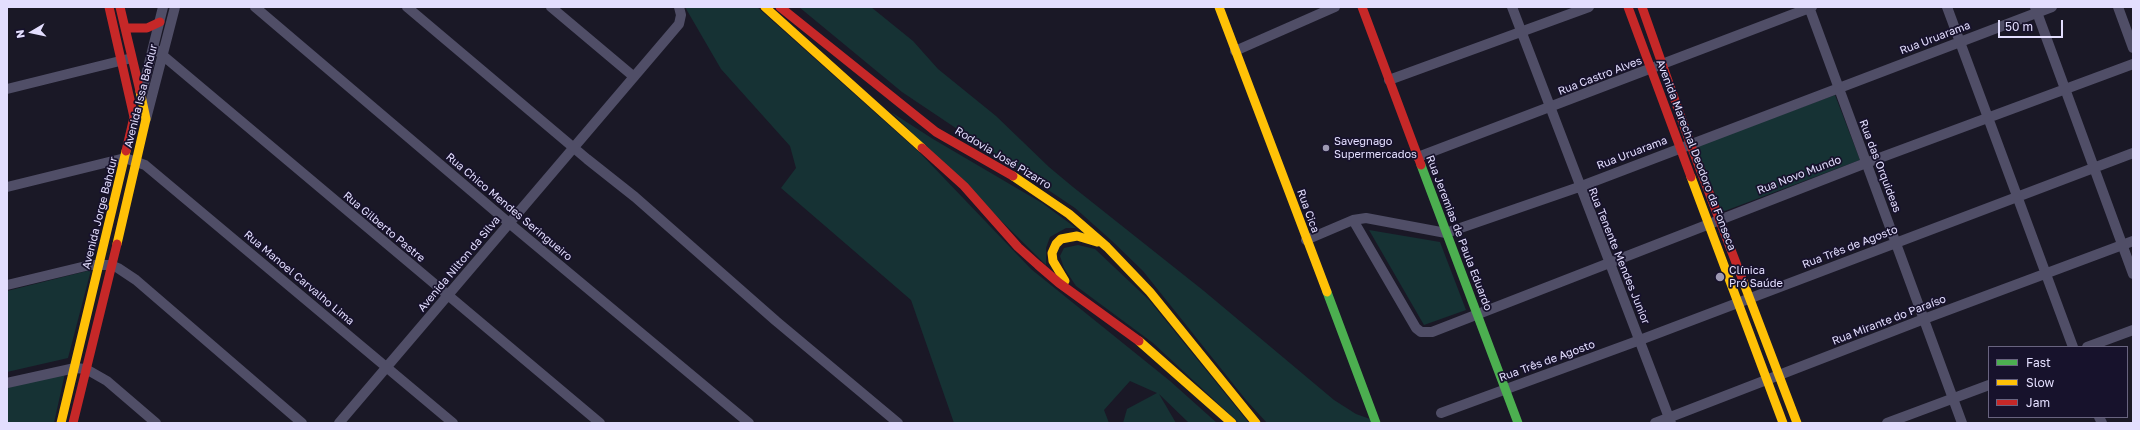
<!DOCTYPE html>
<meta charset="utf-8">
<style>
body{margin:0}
#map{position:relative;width:2140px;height:430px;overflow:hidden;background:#1a1826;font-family:"Golos Text",sans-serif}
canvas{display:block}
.frame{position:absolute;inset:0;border:8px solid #e3defe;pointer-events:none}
.legend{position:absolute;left:1988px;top:346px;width:140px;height:72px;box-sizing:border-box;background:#17122c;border:1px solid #696480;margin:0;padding:5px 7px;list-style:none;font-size:12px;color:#e3defe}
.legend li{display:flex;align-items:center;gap:8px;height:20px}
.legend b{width:20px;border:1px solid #696480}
.north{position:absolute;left:12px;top:12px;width:40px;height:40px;-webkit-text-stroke:3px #17122c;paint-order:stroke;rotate:261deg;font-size:11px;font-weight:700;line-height:16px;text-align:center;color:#e3defe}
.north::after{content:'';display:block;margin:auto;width:14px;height:18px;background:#e3defe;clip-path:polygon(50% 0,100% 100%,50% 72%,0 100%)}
.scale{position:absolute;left:1998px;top:20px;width:65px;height:18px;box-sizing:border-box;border:2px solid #e3defe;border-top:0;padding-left:5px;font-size:12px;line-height:14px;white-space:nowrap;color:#e3defe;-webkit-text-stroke:3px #17122c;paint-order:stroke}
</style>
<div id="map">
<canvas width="2140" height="430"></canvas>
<div class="frame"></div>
<ul class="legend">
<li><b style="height:5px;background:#4caf50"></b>Fast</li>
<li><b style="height:5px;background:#ffc107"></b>Slow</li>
<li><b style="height:5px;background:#c62828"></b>Jam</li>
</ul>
<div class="north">N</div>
<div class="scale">50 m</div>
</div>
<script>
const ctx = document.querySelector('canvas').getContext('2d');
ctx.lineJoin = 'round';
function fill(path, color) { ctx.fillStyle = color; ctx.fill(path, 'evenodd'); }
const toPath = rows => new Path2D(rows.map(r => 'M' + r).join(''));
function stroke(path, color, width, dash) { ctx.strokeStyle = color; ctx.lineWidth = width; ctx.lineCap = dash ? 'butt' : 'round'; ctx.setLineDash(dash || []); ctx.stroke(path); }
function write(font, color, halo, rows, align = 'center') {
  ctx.font = font + ' "Golos Text",sans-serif'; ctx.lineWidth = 3.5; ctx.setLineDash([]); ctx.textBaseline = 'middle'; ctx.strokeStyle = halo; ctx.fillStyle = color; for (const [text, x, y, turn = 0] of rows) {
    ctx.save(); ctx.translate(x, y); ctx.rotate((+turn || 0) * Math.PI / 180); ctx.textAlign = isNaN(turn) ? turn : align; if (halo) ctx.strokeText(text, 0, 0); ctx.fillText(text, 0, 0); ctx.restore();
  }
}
fill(toPath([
 [685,7,757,7,920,153,1031,269,1170,381,1217,423,1189,423,1159,394,1176,423,1123,423,1127,409,1157,393,1130,381,1104,410,1109,423,954,423,911,300,781,188,796,168,790,146,721,69],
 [799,7,871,7,913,41,938,69,996,116,1049,167,1073,187,1204,291,1334,400,1356,414,1373,420,1374,423,1267,423,1246,400,1143,271,1112,241,1075,208,902,92],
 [1835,95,1860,160,1722,212,1696,146],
 [891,112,933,139,1042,203,1076,228,1066,228,1050,237,1046,248,1046,265],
 [1369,230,1440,242,1466,310,1424,325],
 [1078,245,1095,249,1149,300,1249,423,1239,423,1153,343,1076,286,1064,268,1060,256,1064,248],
 [91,270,68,358,7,372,7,291],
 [65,373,54,423,7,423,7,387]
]), '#163234');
stroke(toPath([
 [255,7,509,223,749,423],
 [407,7,587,159,635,197,776,321,898,423],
 [551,7,633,76],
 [1512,7,1671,423],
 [1809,7,1962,423],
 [1947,7,2073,347],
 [2035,7,2133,274],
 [2118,7,2133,48],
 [154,48,600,423],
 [1235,51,1335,7],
 [1389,80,1589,7],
 [7,89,128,59],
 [141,96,163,7],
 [146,119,175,7],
 [1418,157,1812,7],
 [7,187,125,158,145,165,453,423],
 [1353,220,1416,328,1421,332,1432,332,1866,163,2133,64],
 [1306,240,1353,220,1366,218,1446,233,1579,187,2052,7],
 [7,285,90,265,111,265,118,268,136,280,302,423],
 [2087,347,2133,330],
 [7,383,75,368,86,369,107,381,156,423],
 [1441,413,1640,340,2133,153],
 [2099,417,2102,423],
 [339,423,679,24,681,15,679,7],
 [1655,423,1924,319,2133,241],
 [1887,423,1989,385]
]), '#504e67', 10);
stroke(toPath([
 [1421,165,1518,423],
 [1327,292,1376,423]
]), '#4caf50', 9);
stroke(toPath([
 [765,7,922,148],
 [1219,7,1327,292],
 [1013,176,1069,214,1107,247,1150,292,1256,423],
 [1691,177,1783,423],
 [117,244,146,119,140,91],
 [1065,281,1053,261,1052,253,1056,244,1061,239,1077,236,1097,242],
 [1743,281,1797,423],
 [1139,341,1232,423],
 [61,423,126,151]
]), '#ffc107', 9);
stroke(toPath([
 [109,7,134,117,126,151],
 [120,7,140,91],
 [780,7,936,132,1013,176],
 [1362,7,1421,165],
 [1628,7,1691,177],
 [1642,7,1690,143,1743,281],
 [125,28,147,28,160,22],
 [922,148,964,186,1018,247,1038,265,1059,283,1139,341],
 [73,423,117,244]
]), '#c62828', 9);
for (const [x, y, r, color] of [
 [1326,148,4,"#9d99b2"],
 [1720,277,5,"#9d99b2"]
]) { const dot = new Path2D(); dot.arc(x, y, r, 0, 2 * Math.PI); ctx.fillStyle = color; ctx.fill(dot); stroke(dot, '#17122c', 1.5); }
write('11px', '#e3defe', '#17122c', [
 ["Rua Uruarama",1935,38,-21],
 ["Rua Castro Alves",1600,76,-21],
 ["Avenida Issa Bahdur",141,96,-76],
 ["Rua Uruarama",1632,153,-21],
 ["Avenida Marechal Deodoro da Fonseca",1696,155,69],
 ["Rodovia José Pizarro",1003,158,31],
 ["Rua das Orquideas",1880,166,69],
 ["Rua Novo Mundo",1799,175,-21],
 ["Rua Chico Mendes Seringueiro",509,207,40],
 ["Rua Cica",1308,211,70],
 ["Avenida Jorge Bahdur",100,213,-76],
 ["Rua Gilberto Pastre",384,227,40],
 ["Rua Jeremias de Paula Eduardo",1459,233,69],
 ["Rua Três de Agosto",1850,247,-21],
 ["Rua Tenente Mendes Junior",1619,256,68],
 ["Avenida Nilton da Silva",459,264,-50],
 ["Rua Manoel Carvalho Lima",299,278,40],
 ["Rua Mirante do Paraíso",1889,320,-21],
 ["Rua Três de Agosto",1547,361,-20]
]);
write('11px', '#e3defe', '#17122c', [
 ["Savegnago",1334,142],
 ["Supermercados",1334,155],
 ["Clínica",1729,271],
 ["Pró Saúde",1729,284]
], 'left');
</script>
